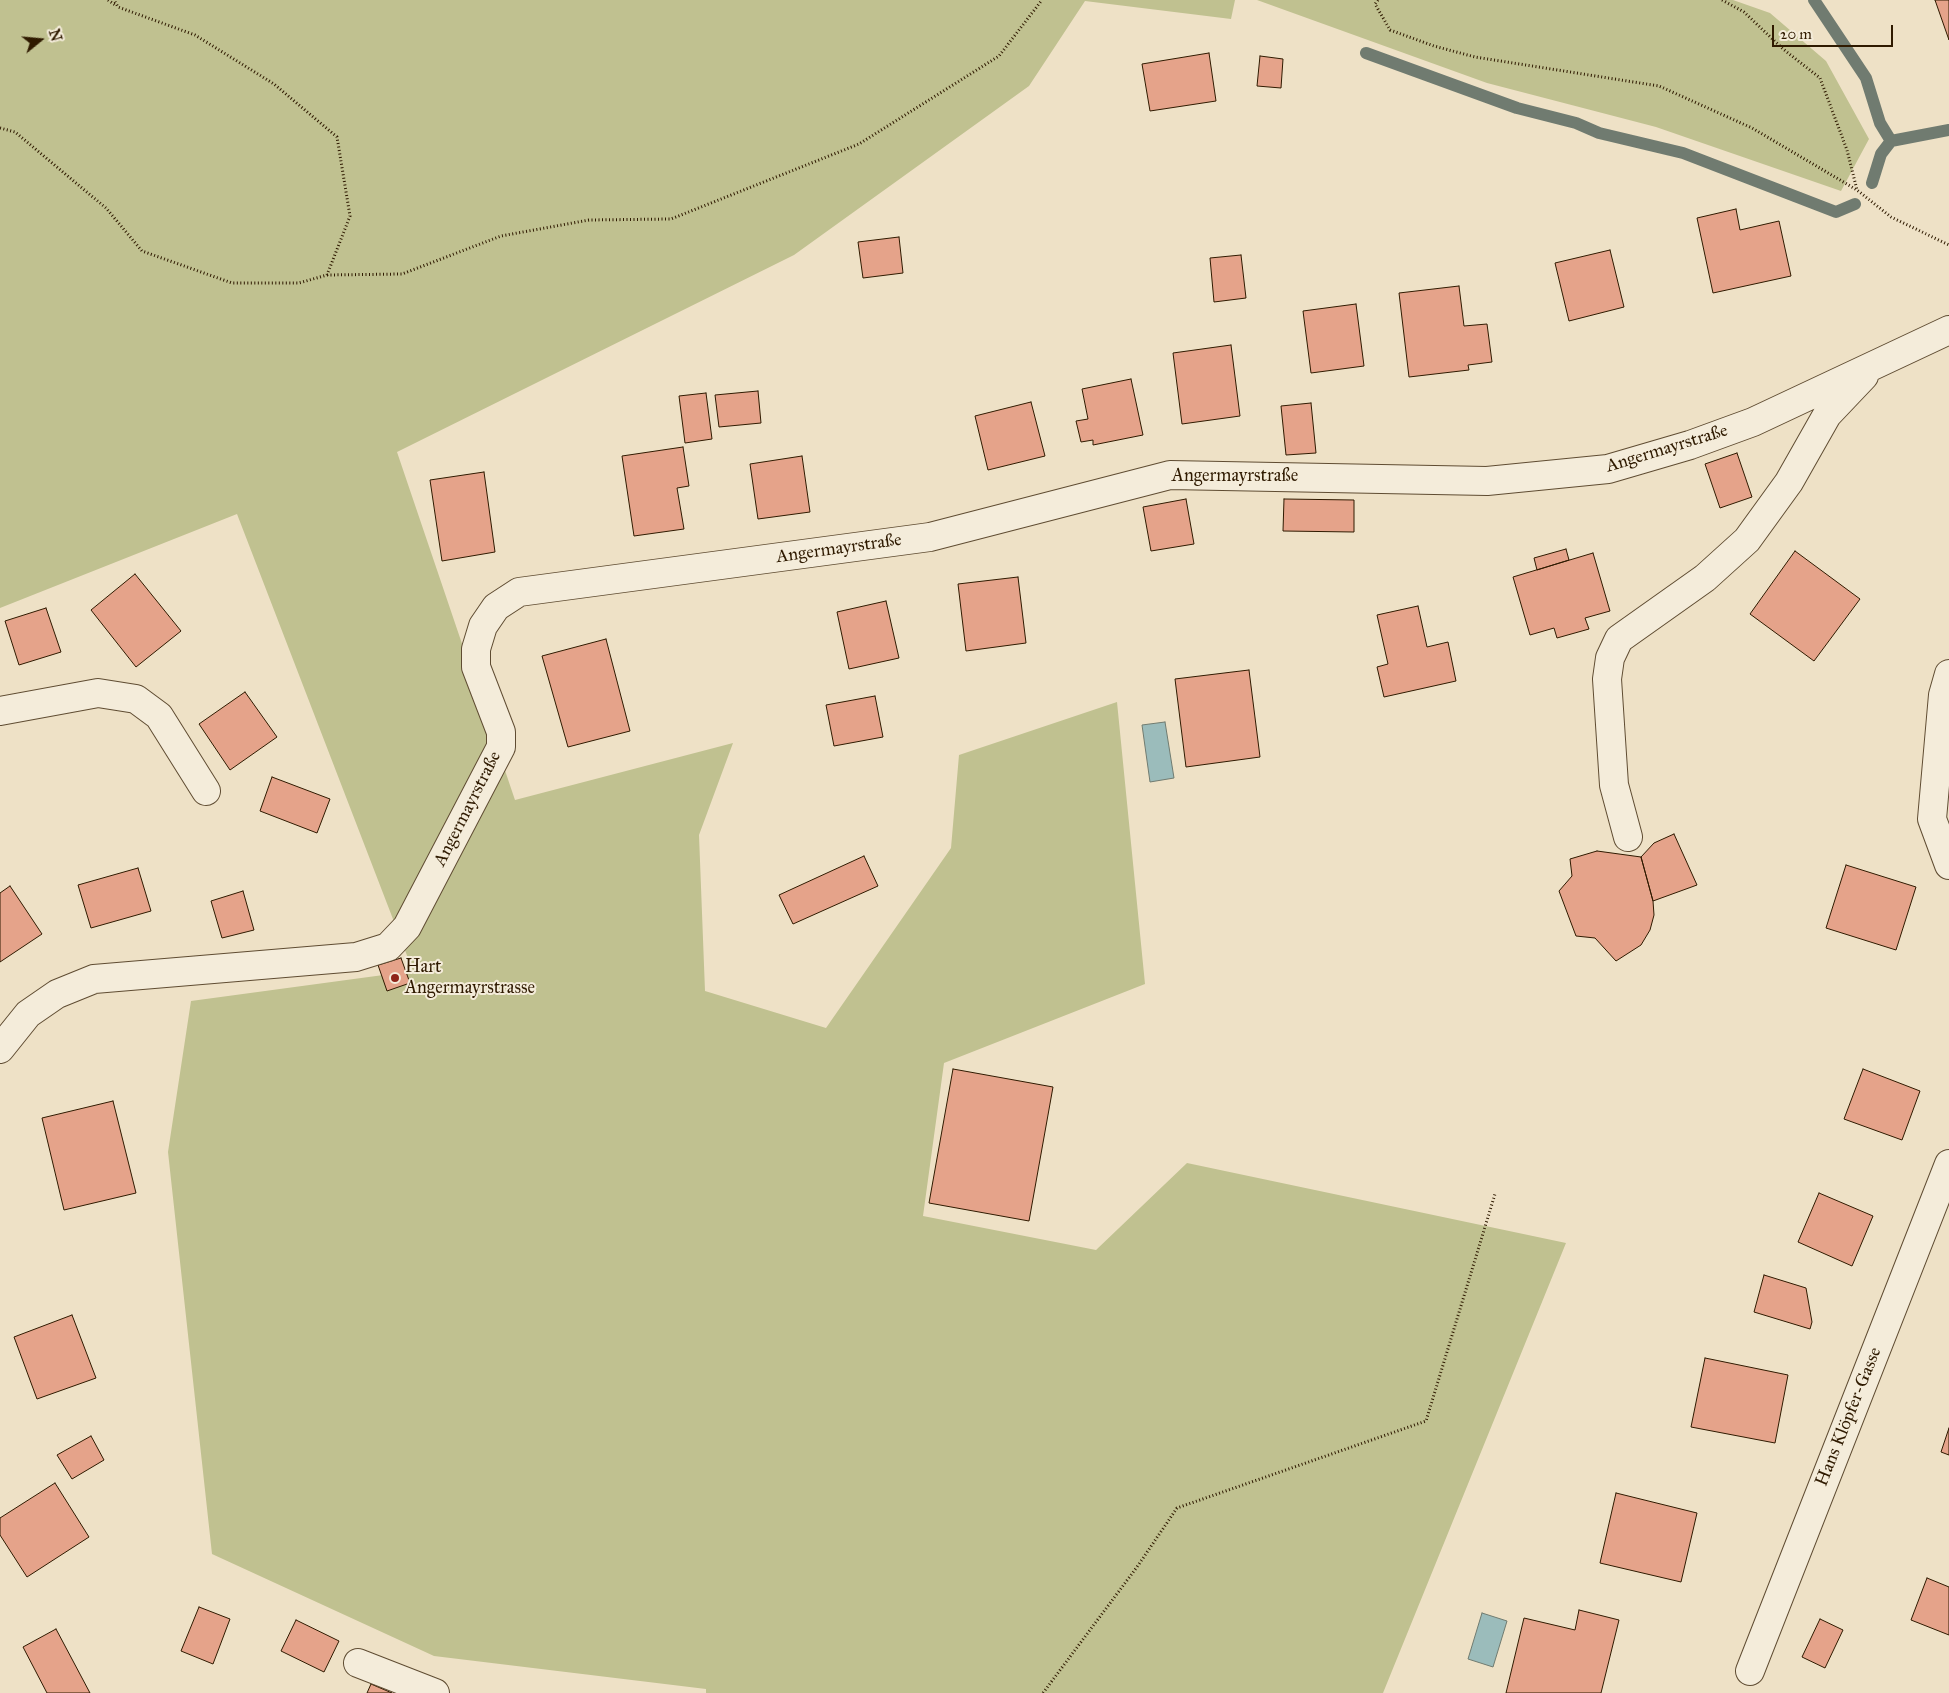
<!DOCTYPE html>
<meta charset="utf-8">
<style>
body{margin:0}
#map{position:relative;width:1949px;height:1693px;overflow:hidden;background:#eee1c6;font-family:"IM FELL Great Primer",serif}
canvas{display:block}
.north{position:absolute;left:15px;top:15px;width:50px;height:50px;-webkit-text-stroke:4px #f4ecda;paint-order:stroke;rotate:73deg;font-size:14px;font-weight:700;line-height:20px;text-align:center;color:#2f1a00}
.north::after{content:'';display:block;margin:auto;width:18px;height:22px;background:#2f1a00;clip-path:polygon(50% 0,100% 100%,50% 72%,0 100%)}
.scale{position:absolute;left:1772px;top:25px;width:121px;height:22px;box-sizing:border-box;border:2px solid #2f1a00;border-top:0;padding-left:6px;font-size:15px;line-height:18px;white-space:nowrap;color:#2f1a00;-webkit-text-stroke:4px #f4ecda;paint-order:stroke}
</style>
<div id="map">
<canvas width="1949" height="1693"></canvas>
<div class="north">N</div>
<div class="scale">20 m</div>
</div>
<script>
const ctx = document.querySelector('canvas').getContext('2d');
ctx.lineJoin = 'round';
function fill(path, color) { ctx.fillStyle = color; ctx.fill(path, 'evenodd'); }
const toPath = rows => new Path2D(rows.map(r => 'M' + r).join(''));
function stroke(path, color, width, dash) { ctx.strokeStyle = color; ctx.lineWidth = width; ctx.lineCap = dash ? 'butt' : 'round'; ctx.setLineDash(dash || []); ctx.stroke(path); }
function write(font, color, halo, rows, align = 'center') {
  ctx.font = font + ' "IM FELL Great Primer",serif'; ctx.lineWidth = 4; ctx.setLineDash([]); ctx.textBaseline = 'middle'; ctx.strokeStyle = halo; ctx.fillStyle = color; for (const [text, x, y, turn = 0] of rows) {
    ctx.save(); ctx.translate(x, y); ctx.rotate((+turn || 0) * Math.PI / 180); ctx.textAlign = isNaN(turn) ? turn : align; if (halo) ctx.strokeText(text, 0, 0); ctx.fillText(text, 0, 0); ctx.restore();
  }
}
fill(toPath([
 [0,0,1235,0,1231,19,1085,1,1029,86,794,255,397,452,515,800,733,743,699,835,705,991,826,1028,951,848,959,755,1117,702,1145,984,944,1063,923,1216,1096,1250,1187,1163,1566,1243,1383,1693,706,1693,706,1689,434,1656,212,1554,168,1152,191,1001,413,971,237,514,0,608],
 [1257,0,1733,0,1770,13,1826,61,1869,139,1841,191,1656,127,1487,83]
]), '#c0c190');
const water = toPath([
 [1165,722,1174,778,1150,782,1142,725,1165,722],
 [1482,1613,1507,1621,1493,1667,1468,1659,1482,1613]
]);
fill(water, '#9bbcbb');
stroke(water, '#707b70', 1);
stroke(toPath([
 [1814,0,1866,78,1880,123,1891,141,1949,130],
 [1366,53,1517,108,1576,123,1599,133,1683,153,1836,212,1855,204],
 [1872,183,1881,154,1891,141]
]), '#707b70', 12);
const building = toPath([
 [1935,0,1949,0,1949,40,1935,0],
 [1209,53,1216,101,1150,111,1142,64,1209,53],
 [1260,56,1283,59,1281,88,1257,86,1260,56],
 [1736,209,1740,230,1779,221,1791,276,1713,293,1697,218,1736,209],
 [899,237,903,273,863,278,858,242,899,237],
 [1610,250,1624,307,1569,321,1555,263,1610,250],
 [1241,255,1246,298,1214,302,1210,258,1241,255],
 [1459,286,1464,326,1487,324,1492,362,1468,365,1469,370,1409,377,1399,293,1459,286],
 [1356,304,1364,366,1311,373,1303,311,1356,304],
 [1231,345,1240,416,1182,424,1173,353,1231,345],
 [1131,379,1143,435,1093,445,1093,440,1081,442,1076,421,1088,419,1082,389,1131,379],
 [758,391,761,423,719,427,715,395,758,391],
 [706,393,712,439,685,443,679,396,706,393],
 [1031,402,1045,456,988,470,975,416,1031,402],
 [1311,403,1316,453,1286,455,1281,406,1311,403],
 [683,447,689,486,677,488,684,529,634,536,622,456,683,447],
 [1737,453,1752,497,1720,508,1705,464,1737,453],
 [802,456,810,512,758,519,750,464,802,456],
 [484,472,495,552,442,561,430,480,484,472],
 [1186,499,1194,544,1151,551,1143,507,1186,499],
 [1284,499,1354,500,1354,532,1283,531,1284,499],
 [1566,549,1569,560,1537,570,1534,558,1566,549],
 [1795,551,1860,599,1814,661,1750,614,1795,551],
 [1593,553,1610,611,1585,618,1589,629,1557,638,1554,628,1530,635,1513,577,1593,553],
 [135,574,181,631,136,667,91,610,135,574],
 [1018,577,1026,643,966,651,958,584,1018,577],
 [886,601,899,658,849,669,837,612,886,601],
 [1418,606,1427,647,1448,642,1456,681,1384,697,1377,667,1388,664,1377,615,1418,606],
 [46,608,61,652,19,665,5,621,46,608],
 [606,639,630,731,568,747,542,656,606,639],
 [1249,670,1260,757,1186,767,1175,679,1249,670],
 [245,692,277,737,230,770,199,724,245,692],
 [875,696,883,737,834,746,826,705,875,696],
 [272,777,330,799,317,833,260,811,272,777],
 [1674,834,1697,885,1653,901,1641,857,1654,843,1674,834],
 [1597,851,1641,857,1653,901,1654,915,1650,930,1641,945,1616,961,1595,938,1576,936,1559,891,1572,876,1570,859,1597,851],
 [864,856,878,886,793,924,779,895,864,856],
 [1846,865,1916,887,1896,950,1826,928,1846,865],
 [138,868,151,911,91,928,78,885,138,868],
 [10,886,42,934,0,962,0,893,10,886],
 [243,891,254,930,222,938,211,901,243,891],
 [401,958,410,983,387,991,378,965,401,958],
 [953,1069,1053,1087,1029,1221,929,1203,953,1069],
 [1863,1069,1920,1091,1902,1140,1844,1119,1863,1069],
 [113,1101,136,1193,64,1210,42,1118,113,1101],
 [1819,1193,1873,1216,1852,1266,1798,1242,1819,1193],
 [1764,1275,1806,1288,1812,1322,1810,1329,1754,1312,1764,1275],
 [72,1315,96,1378,37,1399,14,1337,72,1315],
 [1705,1358,1788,1375,1775,1443,1691,1427,1705,1358],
 [1949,1428,1949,1455,1941,1452,1949,1428],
 [91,1436,104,1460,72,1479,57,1455,91,1436],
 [55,1483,89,1537,27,1577,0,1535,0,1518,55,1483],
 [1616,1493,1697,1513,1681,1582,1600,1563,1616,1493],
 [1927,1578,1949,1587,1949,1635,1911,1620,1927,1578],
 [199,1607,230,1619,213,1664,181,1651,199,1607],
 [1579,1610,1619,1620,1601,1693,1506,1693,1524,1618,1575,1630,1579,1610],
 [1820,1619,1843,1630,1825,1668,1802,1657,1820,1619],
 [296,1620,339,1641,324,1672,281,1651,296,1620],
 [56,1629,90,1693,47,1693,23,1647,56,1629],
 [371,1684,392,1693,367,1693,371,1684]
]);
fill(building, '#e5a38a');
stroke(building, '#2f1a00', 1);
const minor = toPath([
 [1949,674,1943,695,1932,819,1949,865],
 [0,711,98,693,136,699,159,716,206,791],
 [1628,837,1614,785,1607,679,1610,658,1619,639,1705,578,1747,540,1789,482,1827,415,1864,376],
 [0,1049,28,1014,57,994,94,979,356,957,388,947,407,927,501,747,501,732,476,667,476,649,483,626,496,607,519,592,930,537,1170,475,1487,481,1608,469,1690,445,1753,422,1949,330],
 [358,1663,435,1693],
 [1750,1671,1949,1164]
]);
stroke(minor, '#5f4c32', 30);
stroke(toPath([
 [108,0,115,5],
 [1378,0,1375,4,1390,30,1434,46,1475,57,1659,86,1752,128,1857,190,1891,217,1949,245],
 [1722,0,1744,12,1783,49,1820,78,1847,150,1857,190],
 [0,128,15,132,106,208,142,251,232,283,299,283,327,275,350,216,337,137,274,84,195,35,118,7,114,0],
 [327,275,402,274,501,236,589,220,671,219,859,144,999,56,1042,0],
 [1043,1693,1137,1567,1177,1508,1426,1421,1495,1194]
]), '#2f1a00', 3, [1, 2.5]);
stroke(minor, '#f4ecda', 28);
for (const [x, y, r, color] of [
 [395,978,5,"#8f2418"]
]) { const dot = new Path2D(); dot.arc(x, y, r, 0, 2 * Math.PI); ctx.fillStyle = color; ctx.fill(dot); stroke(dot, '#f4ecda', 2); }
write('18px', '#2f1a00', '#f4ecda', [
 ["Angermayrstraße",1667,449,-17],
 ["Angermayrstraße",1235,477],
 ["Angermayrstraße",839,549,-8],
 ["Angermayrstraße",468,809,-63],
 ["Hans Klöpfer-Gasse",1849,1417,-68]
]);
write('18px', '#2f1a00', '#f4ecda', [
 ["Hart",405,968],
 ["Angermayrstrasse",405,989]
], 'left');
</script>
